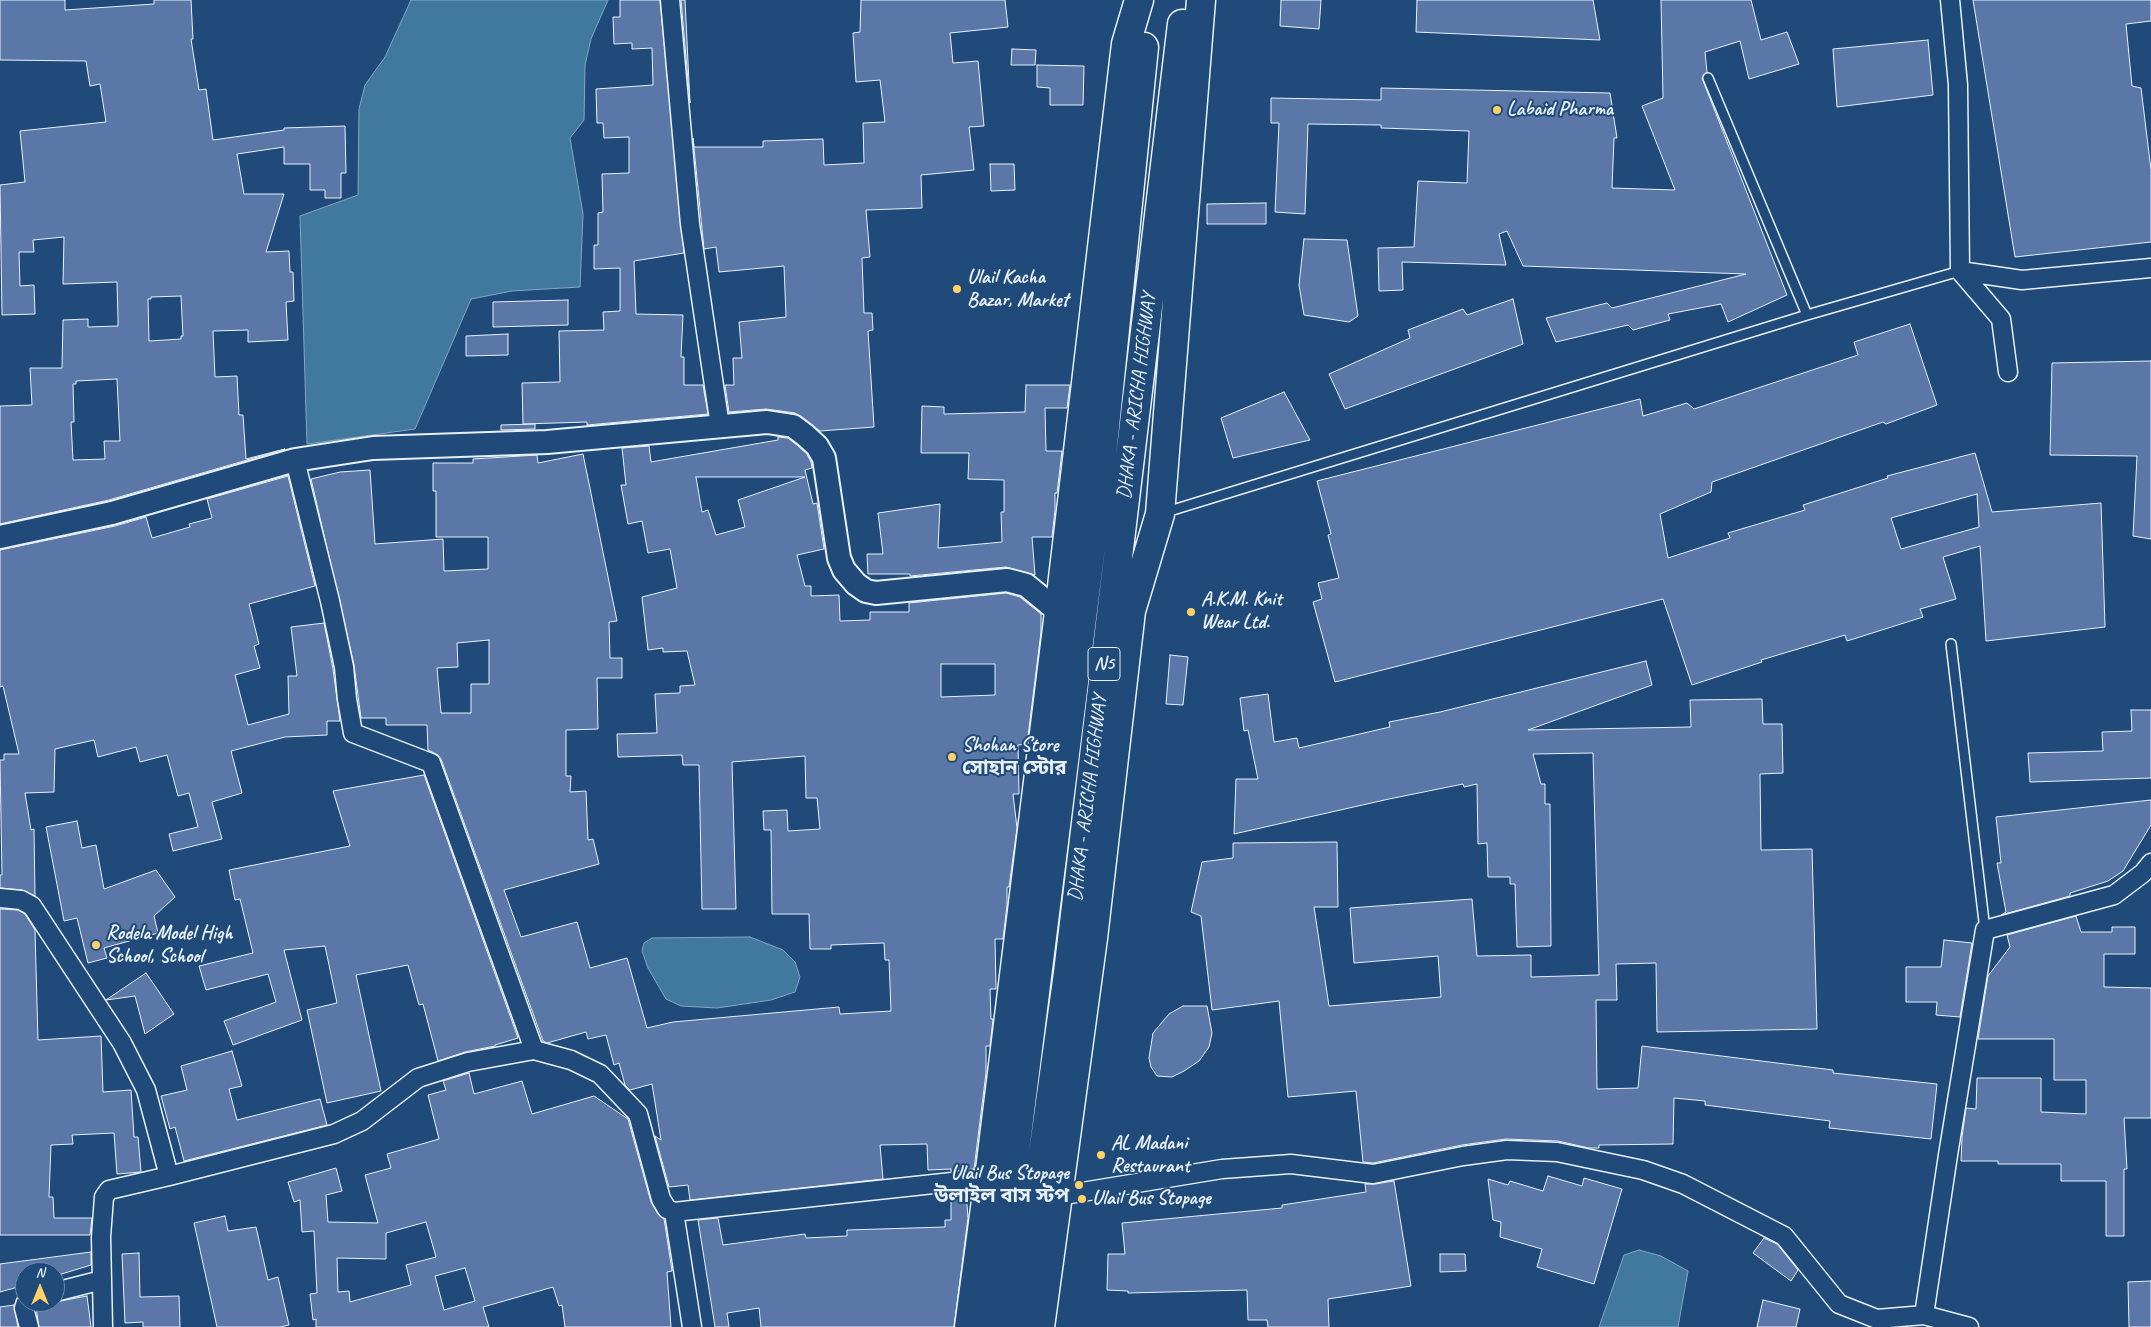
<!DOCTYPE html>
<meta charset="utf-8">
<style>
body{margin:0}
#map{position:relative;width:2151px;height:1327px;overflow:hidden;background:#1f4a7a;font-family:Caveat,sans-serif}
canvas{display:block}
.north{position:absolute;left:15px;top:1262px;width:50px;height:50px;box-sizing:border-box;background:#1f4a7a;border:1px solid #6f8dac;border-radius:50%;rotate:0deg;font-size:14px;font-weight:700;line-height:20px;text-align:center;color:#e8f1f8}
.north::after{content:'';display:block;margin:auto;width:18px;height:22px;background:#ffd166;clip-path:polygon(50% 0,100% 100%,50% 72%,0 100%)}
</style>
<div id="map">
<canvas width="2151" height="1327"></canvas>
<div class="north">N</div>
</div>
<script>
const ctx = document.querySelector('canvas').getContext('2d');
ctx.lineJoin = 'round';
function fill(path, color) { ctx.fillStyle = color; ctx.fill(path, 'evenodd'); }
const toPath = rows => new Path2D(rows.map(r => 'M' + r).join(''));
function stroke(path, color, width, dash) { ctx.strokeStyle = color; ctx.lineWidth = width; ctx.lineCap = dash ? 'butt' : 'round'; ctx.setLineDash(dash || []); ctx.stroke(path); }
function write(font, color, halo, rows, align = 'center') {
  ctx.font = font + ' Caveat,"Noto Sans Bengali",sans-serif'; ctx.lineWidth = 4; ctx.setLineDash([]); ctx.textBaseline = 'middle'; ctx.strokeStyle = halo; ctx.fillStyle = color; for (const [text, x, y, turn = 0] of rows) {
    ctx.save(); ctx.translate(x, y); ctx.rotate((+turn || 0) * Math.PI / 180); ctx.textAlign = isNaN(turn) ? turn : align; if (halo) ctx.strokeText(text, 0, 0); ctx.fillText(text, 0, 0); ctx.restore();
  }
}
const water = toPath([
 [411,0,608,0,591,39,585,65,584,120,570,138,583,214,580,287,512,291,471,299,415,429,307,444,300,216,358,195,359,109,365,85,385,57,411,0],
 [750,937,783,950,795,962,800,977,795,992,771,1000,717,1008,681,1006,666,999,648,968,642,951,644,943,652,938,750,937],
 [1639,1250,1661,1256,1688,1271,1678,1327,1599,1327,1624,1255,1639,1250]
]);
fill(water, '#41789e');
stroke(water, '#84a8c2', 1);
const building = toPath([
 [0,0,65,0,65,10,154,4,154,0,191,0,193,39,191,39,199,90,206,89,213,140,284,130,284,128,345,126,346,173,341,173,341,198,325,198,325,190,310,190,310,164,284,164,284,147,237,154,244,194,284,194,266,252,289,251,290,272,293,272,294,301,286,302,288,340,248,342,248,330,213,331,215,377,237,376,239,415,243,415,246,459,285,449,109,500,0,524,0,406,32,405,30,368,62,368,63,320,88,319,88,327,118,326,118,318,117,282,63,284,64,237,33,240,34,252,19,252,20,286,34,285,35,314,2,315,0,185,25,182,20,131,106,122,100,84,90,86,86,61,0,60,0,0],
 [181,296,183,336,181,336,181,339,149,341,148,299,151,299,151,297,181,296],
 [117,379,120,441,104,441,105,459,73,460,71,422,74,422,73,384,76,384,76,381,117,379],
 [620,0,660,0,684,253,634,261,636,314,683,315,681,357,684,357,684,385,703,385,708,414,587,425,587,422,523,424,522,383,560,382,559,331,604,330,603,312,620,311,620,268,594,269,594,245,598,245,598,213,603,212,602,174,629,173,629,137,604,138,603,123,597,123,596,89,653,85,652,48,632,49,632,43,614,44,613,17,620,17,620,0],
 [681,0,685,0,690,103,681,0],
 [861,0,1005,0,1008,27,950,33,953,63,978,61,984,126,969,127,974,170,921,175,922,208,866,210,870,257,862,258,864,313,872,313,873,330,868,331,874,427,820,431,795,413,766,409,729,412,725,385,734,385,733,358,742,358,739,322,786,317,784,266,719,272,716,247,704,249,693,138,694,147,763,147,763,141,823,139,824,165,864,163,863,123,885,122,880,80,856,82,853,33,860,32,861,0],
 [1281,0,1321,0,1319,29,1280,26,1281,0],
 [1417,0,1593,0,1600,40,1416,32,1417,0],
 [1661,0,1751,0,1761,40,1787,32,1799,64,1749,79,1740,41,1705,52,1707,72,1702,78,1787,295,1728,322,1721,304,1668,314,1670,320,1633,330,1628,325,1556,342,1546,318,1607,303,1612,308,1746,274,1523,266,1507,231,1499,234,1506,265,1402,262,1403,290,1379,291,1378,248,1414,247,1418,181,1467,183,1469,131,1381,128,1381,125,1308,124,1305,214,1275,212,1279,123,1271,123,1271,98,1381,100,1381,88,1610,93,1617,138,1614,138,1612,188,1675,190,1642,106,1663,98,1661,0],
 [1973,0,2151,0,2151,21,2126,24,2132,86,2141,88,2151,170,2151,242,2015,257,1973,0],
 [1928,40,1933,95,1837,107,1833,49,1928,40],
 [1012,49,1036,50,1035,65,1011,65,1012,49],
 [1037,65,1084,66,1083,105,1050,105,1050,88,1037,87,1037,65],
 [990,164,1014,164,1015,190,991,191,990,164],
 [1266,203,1266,224,1207,224,1207,204,1266,203],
 [1304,239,1347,240,1358,316,1349,322,1304,315,1299,285,1304,239],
 [1513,299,1523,344,1345,409,1329,374,1410,338,1408,330,1463,309,1467,315,1513,299],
 [568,300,568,325,493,327,493,302,568,300],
 [1910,324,1937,405,1886,424,1883,422,1712,482,1711,492,1660,514,1668,558,1730,538,1728,533,1805,510,1803,505,1888,478,1887,476,1975,453,1992,512,2101,503,2105,627,1986,641,1980,546,1943,557,1956,599,1920,609,1923,617,1847,641,1845,635,1761,660,1762,662,1692,685,1663,599,1335,682,1313,602,1322,599,1318,583,1339,578,1328,535,1331,534,1317,481,1640,399,1643,416,1687,403,1694,409,1858,355,1854,342,1910,324],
 [1977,494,1979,527,1901,549,1891,518,1977,494],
 [508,334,508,355,466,356,466,336,508,334],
 [2151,361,2151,539,2133,536,2137,456,2050,455,2052,363,2151,361],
 [1026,385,1070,385,1067,408,1045,408,1046,451,1062,451,1057,493,1055,493,1055,510,1052,537,1032,537,1035,575,1006,567,910,576,910,574,868,574,867,554,883,554,878,513,940,504,938,548,1002,542,1001,512,1004,512,1004,480,968,479,969,453,921,453,922,406,944,407,944,414,1025,412,1026,385],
 [1284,392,1310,440,1233,458,1221,418,1284,392],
 [535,424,535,429,501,430,501,425,535,424],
 [778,437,788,438,797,445,807,454,811,462,812,468,805,470,813,504,817,503,824,549,797,555,805,586,811,586,811,596,839,595,840,621,870,620,870,612,909,612,909,603,1006,593,1020,597,1041,614,1041,632,1027,744,1018,745,1019,794,1013,794,1017,828,1009,887,1007,887,1007,905,1003,939,995,939,996,989,990,989,991,1019,993,1019,990,1046,986,1046,986,1073,974,1169,951,1171,951,1169,928,1170,927,1144,880,1145,883,1179,690,1200,688,1185,669,1187,655,1136,661,1140,652,1084,630,1090,625,1085,619,1063,614,1065,606,1035,588,1039,586,1032,547,1043,543,1041,441,759,438,755,428,750,427,725,386,725,386,718,361,718,354,665,311,479,340,472,370,470,375,544,443,539,444,571,488,569,488,537,436,537,436,491,433,491,433,463,473,463,473,459,537,455,538,463,583,454,617,621,609,622,610,658,622,658,622,678,597,678,598,729,566,730,566,776,571,776,570,792,586,791,588,840,593,839,599,864,504,890,521,937,577,922,590,968,627,958,647,1028,673,1022,839,1007,840,1014,891,1011,889,960,885,960,884,943,831,945,831,949,810,949,809,914,772,914,771,830,764,830,763,811,787,810,788,831,820,829,817,798,806,798,805,756,732,762,736,909,702,909,699,765,683,765,682,755,618,757,617,734,657,733,655,694,680,693,680,686,695,685,687,651,663,652,663,648,648,650,642,597,677,588,670,549,648,553,642,521,628,524,621,485,626,485,622,448,649,446,651,462,778,440,778,437],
 [696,477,805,477,738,500,745,527,716,535,708,510,702,512,696,477],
 [489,640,489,684,471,684,471,713,441,713,437,668,458,667,457,643,489,640],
 [941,664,995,664,995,695,941,697,941,664],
 [288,476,315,586,249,604,259,644,254,646,260,668,235,675,248,725,289,714,288,676,297,676,291,627,324,623,333,669,340,721,327,721,327,735,285,737,231,751,242,793,212,802,222,839,173,851,169,834,198,827,189,793,178,796,167,755,140,762,136,747,98,757,94,740,55,749,54,792,25,793,31,830,34,829,35,896,22,890,0,888,0,875,2,875,0,760,4,760,4,754,19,754,3,686,0,687,0,550,115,526,146,517,152,538,190,527,189,524,212,518,207,499,288,476],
 [1170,655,1188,657,1183,705,1166,704,1170,655],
 [1646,661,1652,685,1528,730,1691,727,1690,700,1762,699,1763,724,1782,724,1783,773,1760,774,1761,850,1812,849,1817,1029,1657,1032,1656,963,1616,964,1617,1000,1596,1000,1597,1089,1638,1088,1642,1046,1833,1070,1833,1073,1937,1084,1931,1139,1829,1128,1830,1121,1705,1105,1705,1101,1674,1098,1673,1144,1599,1145,1599,1148,1589,1148,1558,1141,1506,1139,1462,1145,1373,1163,1363,1162,1356,1091,1288,1097,1279,1001,1212,1010,1201,916,1191,912,1202,862,1233,858,1233,843,1337,842,1338,907,1314,907,1329,1006,1441,997,1438,956,1354,963,1350,908,1472,899,1477,956,1531,955,1531,977,1599,975,1593,753,1533,754,1541,784,1545,784,1545,804,1550,804,1551,946,1517,947,1515,884,1510,884,1510,877,1488,877,1487,843,1478,844,1477,784,1464,787,1463,784,1389,799,1234,834,1236,779,1258,779,1248,730,1244,731,1240,698,1268,694,1274,742,1297,738,1299,748,1390,727,1389,722,1440,712,1646,661],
 [2131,710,2151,710,2151,778,2030,782,2028,753,2103,751,2102,732,2132,731,2131,710],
 [424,775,518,1038,495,1045,495,1046,465,1052,438,1061,423,1004,419,1005,408,965,356,975,381,1091,327,1103,307,1010,337,1003,325,946,284,950,302,1020,233,1045,224,1021,276,1002,268,974,206,990,199,966,253,953,240,899,235,900,229,870,350,846,333,791,424,775],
 [2151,800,2151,825,2123,871,2108,881,2070,893,2070,896,2001,915,2006,912,1997,863,2001,863,1996,817,2151,800],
 [77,821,82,848,96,845,104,889,156,870,175,897,154,916,158,933,104,948,107,958,88,963,77,918,64,921,46,827,77,821],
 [0,909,18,910,25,914,35,930,38,1040,101,1036,103,1092,131,1090,134,1137,138,1137,141,1172,117,1174,114,1133,72,1135,73,1144,51,1145,49,1197,53,1197,54,1218,92,1218,90,1235,0,1235,0,909],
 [2076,916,2081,932,2112,932,2112,927,2135,927,2135,954,2104,954,2104,987,2151,988,2151,1118,2124,1118,2127,1169,2124,1169,2124,1236,2106,1236,2106,1181,2061,1181,2061,1164,1998,1164,1998,1161,1961,1161,1962,1137,1966,1108,1976,1109,1977,1078,2041,1078,2041,1112,2086,1114,2086,1080,2054,1080,2054,1039,1978,1039,1988,976,2010,947,2007,935,2076,916],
 [1944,940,1972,943,1960,1017,1936,1015,1937,1002,1906,1002,1906,967,1941,967,1944,940],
 [146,973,174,1014,145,1034,135,996,106,1000,146,973],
 [1183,1006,1207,1006,1212,1033,1209,1047,1199,1061,1184,1071,1172,1077,1157,1076,1151,1067,1149,1058,1153,1033,1169,1014,1183,1006],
 [232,1051,242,1086,229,1089,237,1120,320,1099,327,1125,184,1161,175,1127,170,1129,161,1096,187,1090,181,1066,232,1051],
 [469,1073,474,1094,522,1081,532,1114,594,1096,628,1119,651,1202,658,1214,664,1219,665,1225,672,1271,667,1272,671,1327,565,1327,562,1305,559,1306,553,1287,483,1307,489,1327,316,1327,316,1319,313,1320,310,1294,317,1293,314,1231,302,1232,300,1200,294,1202,288,1182,336,1168,342,1191,326,1195,328,1222,378,1223,365,1175,391,1168,387,1154,439,1139,428,1095,446,1090,443,1081,469,1073],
 [426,1222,436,1257,406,1265,411,1285,350,1302,349,1291,338,1292,337,1258,386,1259,386,1233,426,1222],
 [465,1268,475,1301,444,1310,435,1276,465,1268],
 [1548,1176,1582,1186,1584,1178,1622,1189,1594,1284,1537,1267,1542,1249,1500,1237,1501,1222,1493,1220,1488,1179,1508,1185,1510,1181,1543,1191,1548,1176],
 [1394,1181,1411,1286,1328,1299,1329,1327,1268,1327,1267,1320,1248,1320,1247,1290,1128,1293,1128,1291,1107,1290,1108,1254,1125,1254,1122,1223,1282,1208,1282,1205,1366,1192,1365,1184,1375,1184,1394,1181],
 [966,1191,968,1218,954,1327,761,1327,759,1308,727,1313,729,1327,715,1327,698,1220,718,1218,723,1245,805,1234,806,1238,847,1236,847,1230,945,1227,945,1220,951,1220,951,1193,966,1191],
 [225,1216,228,1231,256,1227,268,1280,278,1277,289,1325,280,1327,217,1327,194,1223,225,1216],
 [1764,1238,1777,1244,1798,1270,1791,1281,1753,1253,1764,1238],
 [91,1252,91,1265,55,1276,55,1272,25,1272,25,1285,0,1292,0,1264,91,1252],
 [139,1253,140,1297,179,1296,180,1327,143,1327,143,1322,125,1323,122,1254,139,1253],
 [1440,1254,1465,1254,1466,1271,1440,1272,1440,1254],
 [2151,1281,2151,1327,2129,1327,2128,1282,2151,1281],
 [87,1296,91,1327,39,1327,36,1307,55,1306,55,1302,87,1296],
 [1763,1300,1800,1309,1796,1327,1757,1327,1763,1300],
 [14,1305,18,1327,0,1327,0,1307,14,1305]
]);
fill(building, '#5a77a8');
stroke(building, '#e8f1f8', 1);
const service = toPath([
 [1708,78,1807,315],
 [1163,513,1807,315,1960,271],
 [1951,644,1985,930]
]);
const minor = toPath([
 [670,0,690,224,720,426],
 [1950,0,1958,85,1960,271,2001,319,2008,372],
 [1960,271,2022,280,2151,268],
 [295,460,330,601,344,667,347,699,353,733,431,763,534,1050,571,1060,600,1074,638,1114,661,1199,667,1209,674,1212,989,1178],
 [0,898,21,900,32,906,122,1043,146,1090,169,1176,109,1190,104,1197,101,1237,103,1327],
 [169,1176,334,1134,362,1121,418,1078,468,1062,534,1050],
 [1058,1196,1222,1169,1291,1164,1373,1174,1463,1156,1507,1150,1557,1152,1643,1170,1683,1184,1784,1236,1839,1304,1877,1319,1924,1315,1969,1327],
 [674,1212,692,1327],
 [55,1292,102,1280],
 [26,1302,24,1308,29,1327],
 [1924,1315,1948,1155,1985,930,2114,895,2143,873,2151,863]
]);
const tertiary = toPath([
 [0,537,112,513,295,460,373,448,547,442,767,422,793,426,805,435,817,446,824,458,839,558,844,570,856,584,866,591,876,593,1007,580,1026,585,1059,612]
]);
const trunk = toPath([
 [969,1327,989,1178,1059,612,1126,44,1139,0],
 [993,1327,1100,475,1144,47],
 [1019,1327,1068,973,1182,24],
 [1040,1327,1093,938,1131,611,1160,514,1201,0]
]);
stroke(service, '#e8f1f8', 12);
stroke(minor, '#e8f1f8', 21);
stroke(tertiary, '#e8f1f8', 26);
stroke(trunk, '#e8f1f8', 31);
stroke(service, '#1f4a7a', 9);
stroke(minor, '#1f4a7a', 18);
stroke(tertiary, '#1f4a7a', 22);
stroke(trunk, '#1f4a7a', 28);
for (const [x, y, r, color] of [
 [1497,110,5,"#ffd166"],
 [957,289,5,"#ffd166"],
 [1191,612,5,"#ffd166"],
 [952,757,5,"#ffd166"],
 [96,945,5,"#ffd166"],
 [1101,1155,5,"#ffd166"],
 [1079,1185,5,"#ffd166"],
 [1082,1199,5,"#ffd166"]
]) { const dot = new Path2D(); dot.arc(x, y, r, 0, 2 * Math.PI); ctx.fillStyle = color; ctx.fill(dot); stroke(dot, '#1f4a7a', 2); }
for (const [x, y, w] of [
 [1104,664,32]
]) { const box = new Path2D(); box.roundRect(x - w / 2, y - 16.5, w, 33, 4); ctx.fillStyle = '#1f4a7a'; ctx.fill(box); stroke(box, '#e8f1f8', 1); }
write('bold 19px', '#e8f1f8', null, [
 ["N5",1104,664]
]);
write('bold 20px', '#e8f1f8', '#1f4a7a', [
 ["Labaid Pharma",1507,110],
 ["Ulail Kacha",967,278],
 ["Bazar, Market",967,301],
 ["A.K.M. Knit",1201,600],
 ["Wear Ltd.",1201,623],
 ["Shohan Store",962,746],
 ["সোহান স্টোর",962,769],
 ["Rodela Model High",106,934],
 ["School, School",106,957],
 ["AL Madani",1111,1144],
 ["Restaurant",1111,1167],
 ["Ulail Bus Stopage",1069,1174,"right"],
 ["উলাইল বাস স্টপ",1069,1197,"right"],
 ["Ulail Bus Stopage",1092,1199]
], 'left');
write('20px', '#e8f1f8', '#1f4a7a', [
 ["DHAKA - ARICHA HIGHWAY",1137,396,-83],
 ["DHAKA - ARICHA HIGHWAY",1088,798,-83]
]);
</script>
